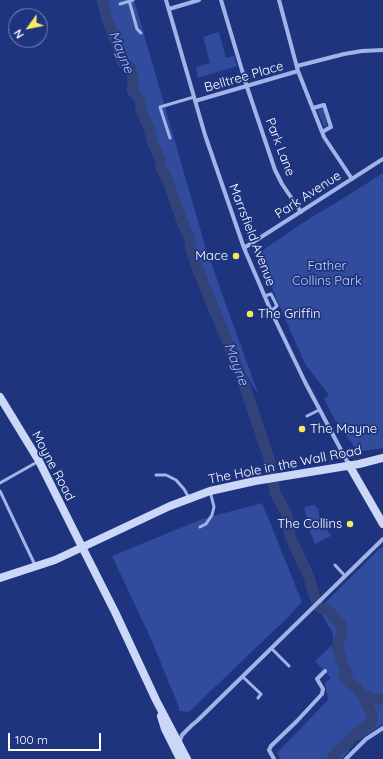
<!DOCTYPE html>
<style>
body{margin:0}
#map{position:relative;width:383px;height:759px;overflow:hidden;background:#1e347e;font-family:Quicksand,sans-serif}
canvas{display:block}
.north{position:absolute;left:8px;top:8px;width:40px;height:40px;box-sizing:border-box;background:#1e347e;border:1px solid #7885b2;border-radius:50%;rotate:237deg;font-size:11px;font-weight:700;line-height:16px;text-align:center;color:#fff}
.north::after{content:'';display:block;margin:auto;width:14px;height:18px;background:#f7eb61;clip-path:polygon(50% 0,100% 100%,50% 72%,0 100%)}
.scale{position:absolute;left:8px;top:733px;width:93px;height:18px;box-sizing:border-box;border:2px solid #fff;border-top:0;padding-left:5px;font-size:12px;line-height:14px;white-space:nowrap;color:#fff;-webkit-text-stroke:3px #1e347e;paint-order:stroke}
</style>
<div id="map">
<canvas width="383" height="759"></canvas>
<div class="north">N</div>
<div class="scale">100 m</div>
</div>
<script>
const ctx = document.querySelector('canvas').getContext('2d');
ctx.lineJoin = 'round';
function fill(path, color) { ctx.fillStyle = color; ctx.fill(path, 'evenodd'); }
const toPath = rows => new Path2D(rows.map(r => 'M' + r).join(''));
function stroke(path, color, width, dash) { ctx.strokeStyle = color; ctx.lineWidth = width; ctx.lineCap = dash ? 'butt' : 'round'; ctx.setLineDash(dash || []); ctx.stroke(path); }
function write(font, color, halo, rows, align = 'center') {
  ctx.font = font + ' Quicksand,sans-serif'; ctx.lineWidth = 3.5; ctx.setLineDash([]); ctx.textBaseline = 'middle'; ctx.strokeStyle = halo; ctx.fillStyle = color; for (const [text, x, y, turn = 0] of rows) {
    ctx.save(); ctx.translate(x, y); ctx.rotate((+turn || 0) * Math.PI / 180); ctx.textAlign = isNaN(turn) ? turn : align; if (halo) ctx.strokeText(text, 0, 0); ctx.fillText(text, 0, 0); ctx.restore();
  }
}
fill(toPath([
 [104,0,134,0,206,249,259,396,243,369,196,260],
 [219,32,226,58,234,56,237,66,198,78,196,67,210,63,203,37],
 [322,108,324,110,327,125,326,127,324,126,318,111,318,110],
 [383,173,383,448,358,452,335,420,324,399,329,395,305,364,257,254,307,220,347,196],
 [262,503,302,602,287,618,189,712,179,711,179,707,151,639,112,556,202,519],
 [315,505,316,508,318,508,320,520,331,536,315,544,310,531,304,507],
 [383,547,383,724,355,742,342,759,280,759,277,753,328,700,325,683,331,678,315,661,333,644,333,634,319,609,380,548]
]), '#314c9d');
stroke(toPath([
 [102,0,106,16,113,36,118,47,120,57,122,62,126,65,130,67,131,70,133,81,132,90,140,100,141,110,149,128,153,144,160,159,161,168,166,176,186,232,189,236,191,250,202,280,241,375,269,458,275,493,286,512,290,536,309,577,315,598,320,608,328,610,341,625,342,633,337,646,343,665,347,671,343,675,343,676,350,683,358,688,373,716,371,723,357,733,339,750,332,759],
 [362,694,374,699,383,699]
]), '#33437a', 11);
stroke(toPath([
 [129,0,137,29,141,33],
 [120,4,133,0],
 [170,138,160,107,194,97],
 [265,296,271,294,277,306,271,311],
 [307,416,319,410],
 [156,475,166,475,176,480,184,489,189,498],
 [0,483,39,461],
 [0,491,35,565],
 [200,527,206,524,212,515,214,507,210,491],
 [335,565,345,576],
 [271,648,289,666],
 [243,677,261,694,258,698]
]), '#a2b3e8', 3);
stroke(toPath([
 [166,0,205,135,244,248,271,311,305,382,349,465],
 [221,0,247,87,275,170,282,184,301,212],
 [279,0,298,71,324,137,352,179],
 [169,9,199,0],
 [297,66,344,54,362,51,383,50],
 [195,101,298,71],
 [313,108,324,105,331,127,322,132],
 [244,248,383,159],
 [179,743,182,735,192,725,197,721,383,539],
 [274,759,269,750,271,746,297,721,322,694,323,689,317,679,325,671],
 [346,759,366,739,383,728]
]), '#a2b3e8', 4);
stroke(toPath([
 [0,397,39,461,74,531,115,612,156,700,187,759],
 [349,465,383,524],
 [0,578,55,560,170,506,210,491,255,481,359,464,383,458],
 [161,716,165,729,180,759]
]), '#ccd6f6', 8);
for (const [x, y, r, color] of [
 [236,256,4,"#f7eb61"],
 [250,314,4,"#f7eb61"],
 [302,429,4,"#f7eb61"],
 [350,524,4,"#f7eb61"]
]) { const dot = new Path2D(); dot.arc(x, y, r, 0, 2 * Math.PI); ctx.fillStyle = color; ctx.fill(dot); stroke(dot, '#1e347e', 1.5); }
write('13px', '#fff', '#1e347e', [
 ["Belltree Place",244,77,-16],
 ["Park Lane",280,147,69],
 ["Park Avenue",308,195,-33],
 ["Marrsfield Avenue",252,235,69],
 ["The Hole in the Wall Road",285,465,-11],
 ["Moyne Road",53,466,62]
]);
write('13px', '#fff', '#1e347e', [
 ["Mace",228,256],
 ["The Griffin",258,314,"left"],
 ["The Mayne",310,429,"left"],
 ["The Collins",342,524]
], 'right');
write('13px', '#c5d1f6', '#1e347e', [
 ["Father",327,266],
 ["Collins Park",327,281]
]);
write('italic 14px', '#adbdf0', '#1e347e', [
 ["Mayne",121,52,68],
 ["Mayne",236,364,69]
]);
</script>
